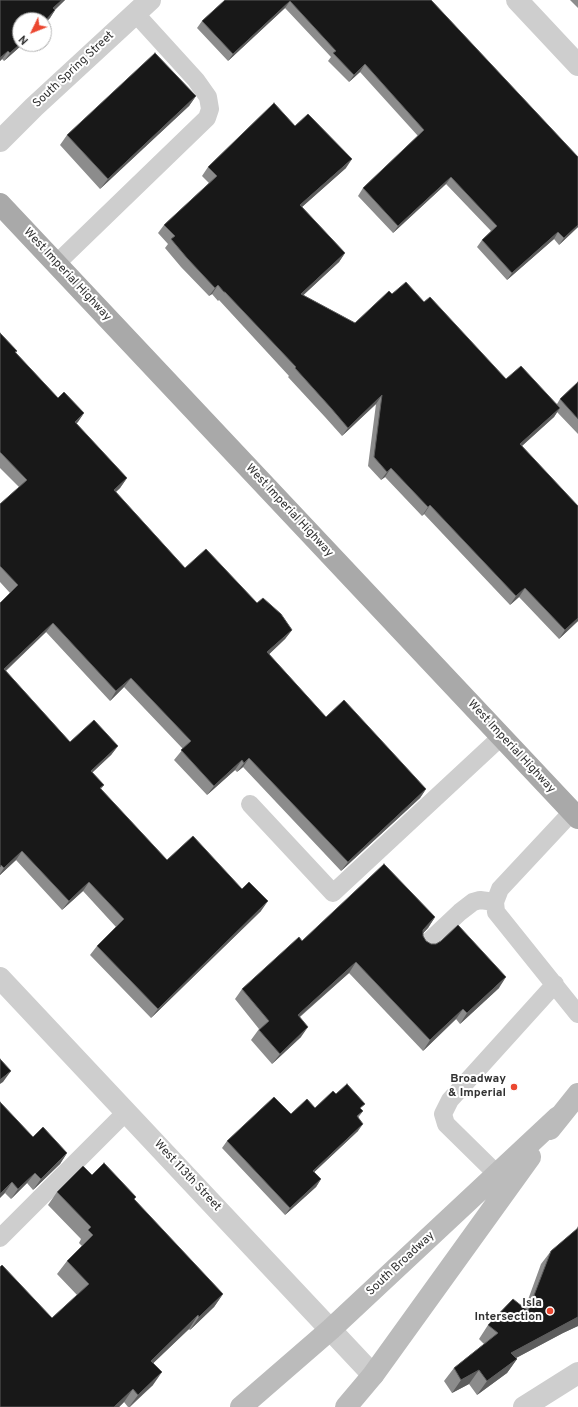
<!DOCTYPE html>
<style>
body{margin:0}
#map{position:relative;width:578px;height:1407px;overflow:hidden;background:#fff;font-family:Overpass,sans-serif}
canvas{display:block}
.north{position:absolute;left:12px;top:12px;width:40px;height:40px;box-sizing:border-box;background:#fff;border:1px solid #adadad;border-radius:50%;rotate:227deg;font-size:11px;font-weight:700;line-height:16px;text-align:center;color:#313131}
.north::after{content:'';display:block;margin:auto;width:14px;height:18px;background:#eb4730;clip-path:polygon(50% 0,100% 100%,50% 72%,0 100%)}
</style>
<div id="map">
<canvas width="578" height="1407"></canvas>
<div class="north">N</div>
</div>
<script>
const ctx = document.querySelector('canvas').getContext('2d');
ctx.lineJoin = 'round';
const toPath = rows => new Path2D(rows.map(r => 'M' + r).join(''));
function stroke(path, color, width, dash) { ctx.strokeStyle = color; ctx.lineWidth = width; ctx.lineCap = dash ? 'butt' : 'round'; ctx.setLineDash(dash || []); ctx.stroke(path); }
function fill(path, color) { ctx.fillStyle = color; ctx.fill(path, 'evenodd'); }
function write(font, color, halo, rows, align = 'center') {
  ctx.font = font + ' Overpass,sans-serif'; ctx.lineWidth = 4; ctx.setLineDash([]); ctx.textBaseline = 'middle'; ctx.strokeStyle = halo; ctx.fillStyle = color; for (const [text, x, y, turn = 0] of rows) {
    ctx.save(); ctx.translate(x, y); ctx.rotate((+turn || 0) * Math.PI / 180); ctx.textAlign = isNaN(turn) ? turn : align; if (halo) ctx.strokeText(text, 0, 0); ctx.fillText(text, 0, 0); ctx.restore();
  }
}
stroke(toPath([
 [56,264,207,118,210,109,208,97,196,80,135,13],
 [250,804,333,893,501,737],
 [572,812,500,889,495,902,496,912,578,1014],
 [426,944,460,912,473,902,480,900,495,902],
 [507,1184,446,1124,443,1114,450,1100,555,984],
 [0,1238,126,1112]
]), '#cecece', 18);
stroke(toPath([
 [517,0,578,65],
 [0,141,34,107,150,0],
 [0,978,373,1375],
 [524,1407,578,1373]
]), '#cecece', 22);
stroke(toPath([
 [550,1129,578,1094],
 [241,1407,331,1329,558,1117],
 [346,1407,373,1375,530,1157]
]), '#bbb', 22);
stroke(toPath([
 [0,204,578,818]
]), '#a9a9a9', 22);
fill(toPath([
 [0,0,65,0,55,10,50,18,44,24,44,20,20,44,23,44,4,61,2,59,0,61],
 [225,0,431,0,578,157,578,227,559,245,554,239,507,280,477,247,482,240,491,231,446,184,393,233,358,196,363,188,418,136,360,72,349,82,328,61,331,57,285,8,228,61,197,28,202,21],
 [570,0,578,0,578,8],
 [196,96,189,106,100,189,60,145,67,135],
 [295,126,346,168,302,207,345,253,339,262,303,295,355,323,392,294,424,302,506,379,557,404,560,399,578,382,578,434,557,412,554,417,522,446,578,621,559,639,519,597,510,605,424,514,422,516,385,477,381,480,368,466,376,404,342,436,325,417,288,377,289,376,219,300,218,301,212,294,209,296,181,267,165,248,168,244,158,233,164,225,209,183,202,176,208,167],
 [0,333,17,351,16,353,58,398,84,413,76,424,127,478,120,488,116,492,185,568,257,603,292,630,285,639,269,654,326,717,426,789,420,798,341,871,243,767,237,772,235,770,207,795,174,760,183,749,124,687,110,701,46,632,6,671,70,742,118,746,111,755,92,773,104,785,101,789,167,860,261,911,151,1018,90,955,97,946,116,927,83,891,62,910,16,860,0,875,0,603,10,593,0,582,0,504,19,487,0,468],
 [435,917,428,928,423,933,423,936,426,941,499,988,460,1024,456,1019,423,1051,349,973,300,1017,301,1037,272,1064,251,1040,259,1029,235,999,242,989,302,941],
 [336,1094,361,1109,363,1111,358,1118,358,1131,314,1172,321,1179,316,1187,285,1215,222,1148,227,1141,291,1114,315,1108],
 [33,1137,67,1153,60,1164,33,1190,27,1183,11,1199,5,1193],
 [92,1175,136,1197,134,1200,223,1294,214,1307,190,1330,189,1329,153,1363,153,1385,130,1407,128,1407,124,1402,119,1407,0,1407,52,1318,77,1295,57,1274,67,1261,82,1246,79,1243,81,1239,48,1205,57,1192],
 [578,1226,578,1326,563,1333,516,1358,517,1359,507,1373,477,1395,469,1384,452,1393,444,1381,454,1368,484,1344,479,1339,488,1325,525,1308,541,1264,551,1251,576,1230]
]), '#8c8c8c');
fill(toPath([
 [62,0,65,0,48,16,53,8],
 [290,1,285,8,228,61,233,54],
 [55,10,50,18,44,24,44,22],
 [20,44,23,44,4,61,10,53],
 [8,51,2,59,0,61,0,58],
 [365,64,360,72,349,82,354,75],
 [196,96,189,106,100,189,108,179],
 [352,159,346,168,294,214,300,205],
 [451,177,446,184,393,233,398,226],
 [578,225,578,227,559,245,564,238],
 [558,232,554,239,507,280,512,273],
 [345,253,339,262,295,303,301,294],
 [218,285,212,294,209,296,215,288],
 [382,395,376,404,342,436,348,428],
 [560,408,554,417,514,453,520,444],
 [84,413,78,422,68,432,75,422],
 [391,468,385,477,381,480,387,472],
 [127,478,120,488,108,499,114,490],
 [430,505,424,514,422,516,428,507],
 [525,588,519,597,510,605,516,596],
 [578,618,578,621,559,639,565,630],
 [53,623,46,632,0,676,4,669],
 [292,630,285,639,261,662,267,652],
 [131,678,124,687,110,701,116,691],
 [118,746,111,755,84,780,91,771],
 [249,758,243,767,237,772,244,763],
 [242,760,235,770,207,795,214,786],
 [426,789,420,798,341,871,348,862],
 [22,851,16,860,0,875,0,874,4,868],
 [89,882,83,891,62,910,69,901],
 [268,901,261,911,151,1018,158,1009],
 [435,917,428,928,416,941,423,930],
 [356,962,349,973,290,1025,298,1015],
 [506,977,499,988,460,1024,467,1013],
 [463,1009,456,1019,423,1051,430,1040],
 [308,1027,301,1037,272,1064,280,1054],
 [11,1071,3,1082,0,1084,0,1080],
 [363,1124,358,1131,308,1178,313,1171],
 [67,1153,60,1164,33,1190,41,1179],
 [35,1173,27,1183,11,1199,18,1189],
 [321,1179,316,1187,285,1215,290,1208],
 [12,1182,5,1193,0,1198,0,1194],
 [223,1294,214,1307,190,1330,199,1317],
 [198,1315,189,1329,142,1374,151,1361],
 [578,1317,578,1326,563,1333,501,1366,511,1353],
 [517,1359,507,1373,477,1395,487,1381],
 [479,1370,469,1384,452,1393,461,1380],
 [162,1372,153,1385,129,1407,138,1395],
 [133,1389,124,1402,119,1407,114,1407]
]), '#5d5d5d');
const building = toPath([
 [0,0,62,0,53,8,55,10,44,22,44,20,20,20,20,44,10,53,8,51,0,58,0,0],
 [225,0,431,0,578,157,578,225,564,238,558,232,512,273,482,240,497,226,451,177,398,226,363,188,424,130,365,64,354,75,333,53,336,51,290,1,233,54,202,21,225,0],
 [155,53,196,96,108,179,67,135,155,53],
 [274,103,295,126,308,114,352,159,300,205,345,253,301,294,355,323,389,291,392,294,406,282,424,302,430,297,506,379,521,366,560,408,520,444,578,506,578,618,565,630,525,588,516,596,430,505,428,507,391,468,387,472,374,457,382,395,348,428,331,408,295,368,296,367,225,292,224,292,218,285,215,288,187,258,171,239,175,236,164,225,217,176,208,167,274,103],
 [0,333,17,351,15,352,58,398,64,392,84,413,75,422,127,478,114,490,185,568,206,549,257,603,263,598,281,614,292,630,267,652,326,717,344,700,426,789,348,862,249,758,244,763,242,760,214,786,181,750,191,741,131,678,116,691,53,623,4,669,70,742,94,720,118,746,91,771,104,785,100,788,167,860,193,836,242,889,249,882,268,901,158,1009,97,946,124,919,89,882,69,901,22,851,4,868,1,865,0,867,0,603,18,585,0,566,0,504,27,480,0,452,0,333],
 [578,382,578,419,560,399,578,382],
 [384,864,435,917,423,930,423,936,426,941,431,944,436,944,441,941,458,925,506,977,467,1013,463,1009,430,1040,356,962,298,1015,308,1027,280,1054,259,1030,269,1021,242,989,299,937,302,941,384,864],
 [0,1059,11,1071,0,1080,0,1059],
 [347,1084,365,1104,360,1108,363,1111,357,1116,363,1124,313,1171,321,1179,290,1208,227,1141,274,1097,291,1114,307,1099,315,1108,333,1091,336,1094,347,1084],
 [0,1102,33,1137,43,1127,67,1153,41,1179,35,1173,18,1189,12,1182,0,1194,0,1102],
 [104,1163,136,1197,134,1199,223,1294,199,1317,198,1315,151,1361,162,1372,138,1395,133,1389,114,1407,0,1407,0,1267,2,1265,52,1318,89,1284,67,1261,93,1235,88,1230,91,1227,57,1192,83,1166,92,1175,104,1163],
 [578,1228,578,1317,511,1353,517,1359,487,1381,479,1370,461,1380,454,1368,498,1333,488,1325,513,1299,528,1311,551,1251,578,1228]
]);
fill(building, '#181818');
stroke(building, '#5d5d5d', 1);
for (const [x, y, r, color] of [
 [514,1087,4,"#eb4730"],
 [550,1311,4,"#eb4730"]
]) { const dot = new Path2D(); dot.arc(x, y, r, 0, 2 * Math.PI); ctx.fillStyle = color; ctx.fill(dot); stroke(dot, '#fff', 1.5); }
write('12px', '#313131', '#fff', [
 ["South Spring Street",74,70,-43],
 ["West Imperial Highway",67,275,47],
 ["West Imperial Highway",289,511,47],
 ["West Imperial Highway",511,747,47],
 ["West 113th Street",187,1176,47],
 ["South Broadway",401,1264,-43]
]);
write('bold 12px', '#313131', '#fff', [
 ["Broadway",506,1080],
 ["& Imperial",506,1094],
 ["Isla",542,1304],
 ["Intersection",542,1318]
], 'right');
</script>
